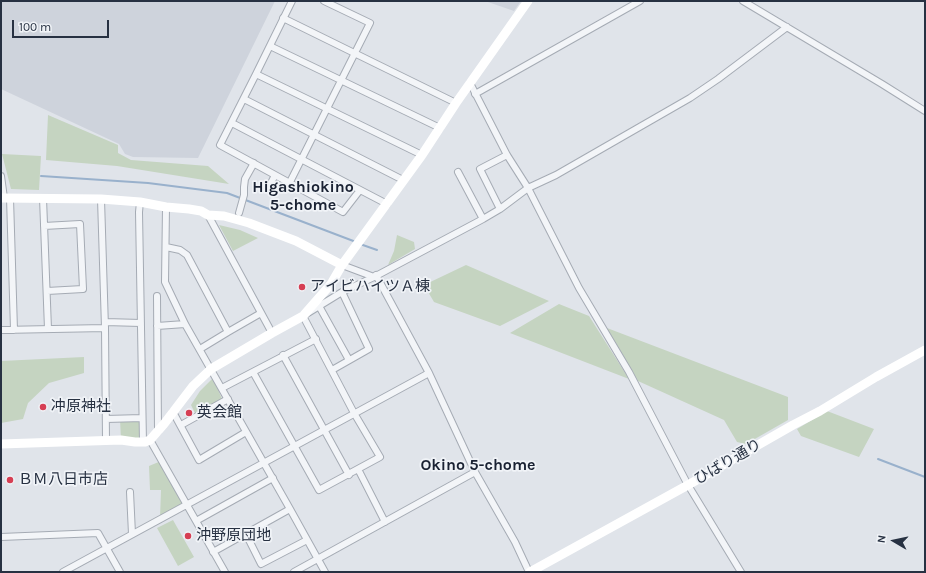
<!DOCTYPE html>
<meta charset="utf-8">
<style>
body{margin:0}
#map{position:relative;width:926px;height:573px;overflow:hidden;background:#e0e4ea;font-family:Karla,sans-serif}
canvas{display:block}
.frame{position:absolute;inset:0;border:2px solid #273142;pointer-events:none}
.north{position:absolute;left:874px;top:521px;width:40px;height:40px;-webkit-text-stroke:3px #f0f3f7;paint-order:stroke;rotate:279deg;font-size:11px;font-weight:700;line-height:16px;text-align:center;color:#273142}
.north::after{content:'';display:block;margin:auto;width:14px;height:18px;background:#273142;clip-path:polygon(50% 0,100% 100%,50% 72%,0 100%)}
.scale{position:absolute;left:12px;top:20px;width:97px;height:18px;box-sizing:border-box;border:2px solid #273142;border-top:0;padding-left:5px;font-size:12px;line-height:14px;white-space:nowrap;color:#273142;-webkit-text-stroke:3px #f0f3f7;paint-order:stroke}
</style>
<div id="map">
<canvas width="926" height="573"></canvas>
<div class="frame"></div>
<div class="north">N</div>
<div class="scale">100 m</div>
</div>
<script>
const ctx = document.querySelector('canvas').getContext('2d');
ctx.lineJoin = 'round';
function fill(path, color) { ctx.fillStyle = color; ctx.fill(path, 'evenodd'); }
const toPath = rows => new Path2D(rows.map(r => 'M' + r).join(''));
function stroke(path, color, width, dash) { ctx.strokeStyle = color; ctx.lineWidth = width; ctx.lineCap = dash ? 'butt' : 'round'; ctx.setLineDash(dash || []); ctx.stroke(path); }
function write(font, color, halo, rows, align = 'center') {
  ctx.font = font + ' Karla,"Noto Sans JP",sans-serif'; ctx.lineWidth = 3.5; ctx.setLineDash([]); ctx.textBaseline = 'middle'; ctx.strokeStyle = halo; ctx.fillStyle = color; for (const [text, x, y, turn = 0] of rows) {
    ctx.save(); ctx.translate(x, y); ctx.rotate((+turn || 0) * Math.PI / 180); ctx.textAlign = isNaN(turn) ? turn : align; if (halo) ctx.strokeText(text, 0, 0); ctx.fillText(text, 0, 0); ctx.restore();
  }
}
fill(toPath([
 [1,1,275,1,198,158,133,157,125,154,119,144,1,89],
 [485,1,521,1,514,11]
]), '#ced3dc');
fill(toPath([
 [48,115,118,145,118,153,131,160,208,166,229,184,117,166,46,160],
 [2,154,41,156,39,190,11,189],
 [219,225,240,230,258,238,233,251],
 [397,235,414,242,415,249,388,265,394,251],
 [466,265,549,301,500,326,434,302,424,285],
 [559,304,589,316,629,379,510,333],
 [607,328,788,397,788,420,746,444,737,442,724,420,638,381],
 [84,357,84,373,49,383,28,403,23,419,1,423,1,361],
 [213,378,222,399,196,415,191,405,200,391],
 [827,411,874,429,859,457,801,436,797,429],
 [142,418,143,442,121,440,120,419],
 [161,461,186,504,160,518,161,490,150,490,149,466],
 [173,520,194,557,178,566,157,528]
]), '#c5d4c1');
stroke(toPath([
 [41,176,148,183,227,193,356,242],
 [360,244,377,250],
 [878,459,925,477]
]), '#99b1cc', 2);
const street = toPath([
 [292,1,256,74,220,145,343,212,360,190],
 [743,1,882,84,925,111],
 [283,18,456,103],
 [270,46,440,128],
 [256,74,422,155],
 [470,83,507,155,528,188,579,288,629,372,688,485,741,572],
 [475,94,640,1],
 [244,99,403,180],
 [232,123,387,204],
 [458,172,483,219],
 [1,176,4,198],
 [290,182,370,23,324,1],
 [268,189,275,175],
 [10,198,14,330],
 [43,198,48,329],
 [140,202,139,212,143,442],
 [166,207,165,282,185,324,290,509,325,572],
 [500,209,480,169,507,155],
 [239,213,244,195,244,187,245,179,254,163],
 [208,215,272,333],
 [44,226,80,224,83,289,47,291],
 [166,247,180,250,187,255,228,332,200,349],
 [342,265,374,277],
 [376,275,429,373,475,472,515,542,529,572],
 [157,296,158,431],
 [319,306,349,360],
 [105,322,141,323],
 [157,326,185,324],
 [105,328,106,440],
 [1,330,105,328,101,199],
 [228,332,261,313],
 [283,355,349,475],
 [332,370,369,349,342,292],
 [253,372,319,490,380,457,354,413,303,316,342,292,374,277,483,219,500,209,528,188,556,175,690,98,718,79,787,27],
 [222,388,316,339],
 [173,412,199,460,246,432],
 [106,419,142,418],
 [181,425,228,399],
 [150,440,225,572],
 [358,469,385,522],
 [130,492,132,534],
 [196,521,273,478],
 [246,534,261,564,307,540],
 [1,537,98,533,120,572],
 [213,552,290,509],
 [63,572,429,373],
 [294,572,475,472]
]);
stroke(street, '#a5abb4', 8);
stroke(street, '#f3f5f8', 6);
stroke(toPath([
 [1,198,101,199,140,202,166,207,189,209,201,211,208,215,224,216,249,223,296,241,342,265],
 [1,444,121,440,135,442,145,442,150,440,164,424,193,386,211,369,272,333,303,316,331,284,342,265,422,155,456,103,528,1],
 [530,572,688,485,793,425,820,411,876,377,925,350]
]), '#fff', 9);
for (const [x, y, r, color] of [
 [302,287,4,"#d63e53"],
 [43,407,4,"#d63e53"],
 [189,413,4,"#d63e53"],
 [10,480,4,"#d63e53"],
 [188,536,4,"#d63e53"]
]) { const dot = new Path2D(); dot.arc(x, y, r, 0, 2 * Math.PI); ctx.fillStyle = color; ctx.fill(dot); stroke(dot, '#f0f3f7', 1.5); }
write('15px', '#273142', '#f0f3f7', [
 ["アイビハイツＡ棟",310,287],
 ["冲原神社",51,407],
 ["英会館",197,413],
 ["ＢＭ八日市店",18,480],
 ["沖野原団地",196,536]
], 'left');
write('15px', '#273142', '#f0f3f7', [
 ["ひばり通り",728,462,-30]
]);
write('bold 16px', '#1a2233', '#f0f3f7', [
 ["Higashiokino",303,187],
 ["5-chome",303,205],
 ["Okino 5-chome",478,465]
]);
</script>
